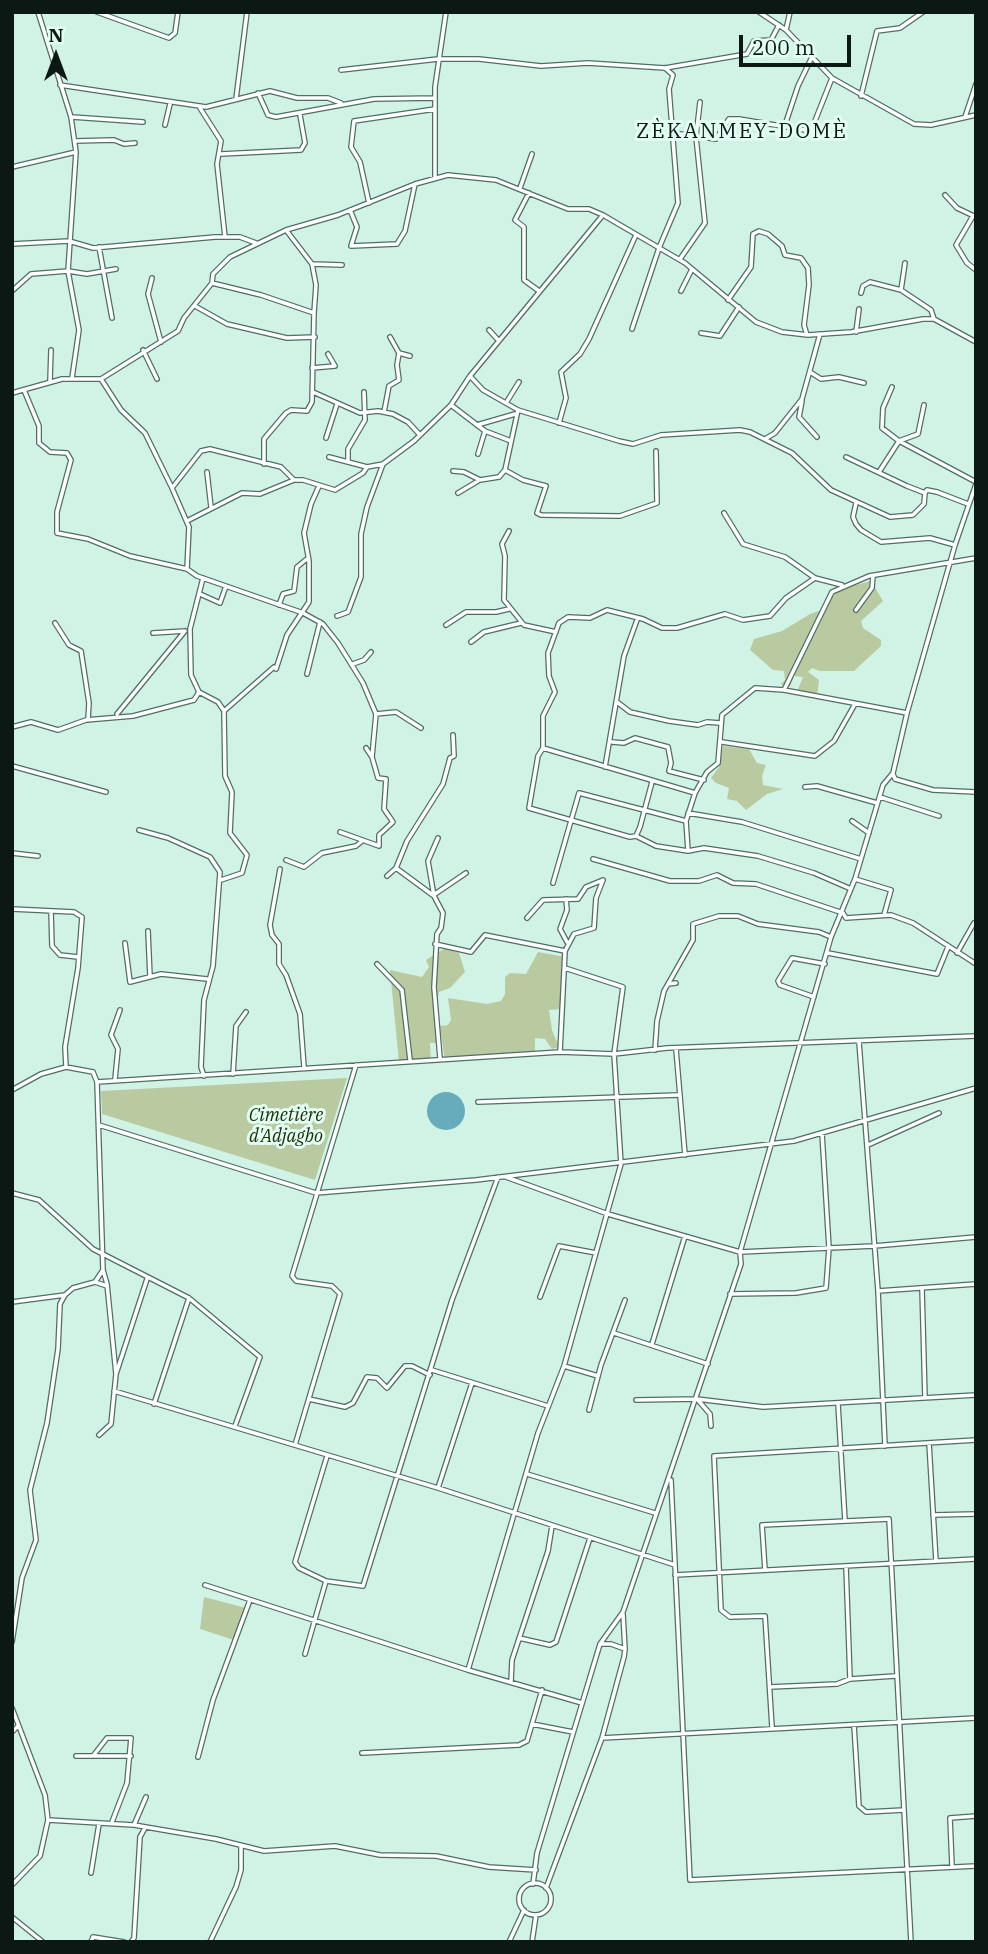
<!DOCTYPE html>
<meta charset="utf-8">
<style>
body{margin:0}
#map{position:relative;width:988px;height:1954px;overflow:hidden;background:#d0f3e5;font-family:"IBM Plex Serif",serif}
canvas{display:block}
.frame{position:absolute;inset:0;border:14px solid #0b1813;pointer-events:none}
.north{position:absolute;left:21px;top:21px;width:70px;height:70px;-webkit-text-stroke:5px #e2fff3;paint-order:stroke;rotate:0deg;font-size:19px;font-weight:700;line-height:28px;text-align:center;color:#0b1813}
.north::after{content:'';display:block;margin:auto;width:24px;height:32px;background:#0b1813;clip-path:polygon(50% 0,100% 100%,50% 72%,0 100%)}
.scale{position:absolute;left:739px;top:35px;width:112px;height:32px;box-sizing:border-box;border:4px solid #0b1813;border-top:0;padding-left:9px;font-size:21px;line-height:24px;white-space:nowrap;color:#0b1813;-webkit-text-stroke:5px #e2fff3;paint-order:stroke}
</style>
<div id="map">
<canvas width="988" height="1954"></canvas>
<div class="frame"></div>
<div class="north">N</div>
<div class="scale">200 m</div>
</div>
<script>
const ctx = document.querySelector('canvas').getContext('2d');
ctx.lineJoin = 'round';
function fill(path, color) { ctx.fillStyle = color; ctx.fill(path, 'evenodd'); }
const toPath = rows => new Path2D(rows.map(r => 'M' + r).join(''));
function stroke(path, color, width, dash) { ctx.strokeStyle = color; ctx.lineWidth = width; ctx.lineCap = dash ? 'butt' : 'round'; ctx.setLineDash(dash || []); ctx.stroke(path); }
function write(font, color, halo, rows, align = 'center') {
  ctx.font = font + ' "IBM Plex Serif",serif'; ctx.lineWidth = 6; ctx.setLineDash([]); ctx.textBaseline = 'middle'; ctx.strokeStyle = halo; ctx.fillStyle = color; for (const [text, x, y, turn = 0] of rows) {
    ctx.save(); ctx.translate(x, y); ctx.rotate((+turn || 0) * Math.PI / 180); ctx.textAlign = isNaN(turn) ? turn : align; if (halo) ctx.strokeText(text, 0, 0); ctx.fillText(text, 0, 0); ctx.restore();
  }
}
fill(toPath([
 [871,581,883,601,861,621,863,628,881,640,881,646,854,671,820,671,812,668,808,672,819,680,817,696,797,692,803,677,794,676,790,687,784,687,781,684,785,680,784,671,773,670,750,650,754,639,782,631,810,614,825,609,832,595,839,589],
 [723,746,749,749,757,763,766,765,762,776,763,785,783,789,767,794,746,810,737,801,727,799,729,788,716,783,711,778,719,767],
 [445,948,459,953,465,972,450,988,439,992,436,1006,438,1043,430,1043,431,1062,399,1062,390,970,422,977,429,967,426,960],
 [538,952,565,957,563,1009,549,1010,552,1030,559,1047,552,1049,545,1039,535,1038,535,1054,445,1061,440,1026,448,1025,451,1020,448,998,487,1004,501,1001,505,994,505,977,510,973,526,974],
 [347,1078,315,1180,102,1114,101,1091],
 [204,1597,246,1608,234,1640,200,1629]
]), '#b9caa1');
fill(toPath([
 '427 1111a19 19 0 1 1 38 0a19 19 0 1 1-38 0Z'
]), '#67acbc');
const minor = toPath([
 [38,12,71,117,76,152,68,271,79,330,72,378],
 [97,12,169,38,175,33,178,12],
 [759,12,786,30,832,78,914,124,931,125,976,115],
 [786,30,790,12],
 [341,70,438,59,479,59,541,66,588,63,665,68,747,54,754,41,771,40,779,25],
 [60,85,206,107,270,91,297,98,328,98,341,103],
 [258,93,268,115,276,117,374,99,435,98],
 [861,96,877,31,900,28,923,12],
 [236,99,247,12],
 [200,108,221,141,217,164,225,237],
 [72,117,143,122],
 [965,117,976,84],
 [165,125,170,104],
 [785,125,798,86,811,59],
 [673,133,716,139,729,119,739,119,811,131,832,78],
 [75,141,114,140,124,144,135,143],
 [221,154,301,150,305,143,300,115],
 [12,167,76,152],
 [435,177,435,87,446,12],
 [520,188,532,154],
 [529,193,515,220,524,227,524,280,539,291],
 [945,195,957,208,976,217],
 [369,203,360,162,351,147,354,121,435,109],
 [350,210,357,227,351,246,397,244,405,231,415,184],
 [973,216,956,245,967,263,976,270],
 [12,244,69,241,93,248,215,237,240,237,256,243],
 [99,247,112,318],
 [680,259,705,223,696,137,700,102],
 [905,263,901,290,931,310,934,319],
 [312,264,342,265],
 [152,278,148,294,161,342],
 [212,283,261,295,314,313,316,285,312,264,286,230],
 [12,291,31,274,68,271,87,274,116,269],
 [681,291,692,269],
 [861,293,863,286,870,282,901,290],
 [728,300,751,267,753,234,759,231,768,234,782,246,785,255,801,258,808,268,809,285,804,325,807,335],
 [195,306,227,324,287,338,315,337],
 [632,329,659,248,678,203,669,89,673,75,665,68],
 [489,330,499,341],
 [856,332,859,309],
 [701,333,720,336,739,307],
 [143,350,157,379],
 [399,353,410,356],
 [312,368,335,366,328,354],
 [810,372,821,379,839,377,864,383],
 [470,376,483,390,518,410,619,441,633,444,661,435,740,430,750,432,792,453,831,490,890,517,913,515,924,504,925,493],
 [101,379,121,410,145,433,172,488],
 [50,381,51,350],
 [892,387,883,408,882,428,899,441,976,482],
 [24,390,39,426,39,443,50,452,67,453,71,460,57,512,57,533,88,539,130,556,187,569,197,576,303,613,323,624,338,643,363,683,376,714,372,757,378,778,386,779,384,809,393,822,379,835,379,846,340,832],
 [313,392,360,413,378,411,393,414,408,422,420,435],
 [12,393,62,379,101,379,178,331,184,318,212,283,213,274,230,257,286,230,338,215,415,184,448,175,496,180,568,209,589,209,603,215,685,263,756,322,782,332,808,335,851,332,923,319,934,319,976,342],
 [802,401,799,417,817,437],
 [506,403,519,382],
 [451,405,485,431,511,441],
 [518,410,505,470,523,480,546,486,537,513,541,515,620,516,657,503,656,451],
 [384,412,389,386,399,380,397,365,399,353,390,337],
 [559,423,566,398,561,372,580,354,589,339,635,237],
 [477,425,515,414],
 [326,438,337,404],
 [765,439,775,433,802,399,820,334],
 [478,454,485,431],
 [329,457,367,467],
 [846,457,907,486,925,493,927,490,937,492,968,504],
 [348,461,348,449,365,420,364,392],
 [264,464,264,439,286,413,291,410,307,411,312,402,314,313],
 [453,471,464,472,480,480,499,477,505,470],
 [207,472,211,507],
 [879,472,899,441,918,434,924,405],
 [458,493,478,481],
 [856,503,853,517,856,524,861,530,881,542,930,538,955,545],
 [724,513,743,544,785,557,815,578,842,585],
 [187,521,242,493,260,494,294,480,303,480,335,490,363,473,367,467,383,464],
 [509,531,502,544,505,556,504,600,524,625,556,632],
 [187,569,189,527,172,488,201,451,210,449,281,467,294,480],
 [200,594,220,603,226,586],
 [279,605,283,594,294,591,297,567,308,558],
 [856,610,872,588,873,576],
 [337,616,348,612,361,577,361,534,367,507,383,464,414,441,451,405,470,376,603,215],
 [55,623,69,645,81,651,89,703,88,720],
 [446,625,466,612,496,612,509,609],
 [153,633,185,631],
 [471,642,484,632,521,623],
 [353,664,364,660,371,652],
 [276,669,287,635,309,602,309,561,304,533,311,504,319,486],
 [307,674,320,622],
 [784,690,832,592,869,576,976,558],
 [199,692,218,702,224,711,225,776,232,792,230,833,247,855,242,873,221,880],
 [617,702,630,712,669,721,698,725,707,722,720,723],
 [224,711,274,667],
 [117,714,185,631],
 [376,714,396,712,421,728],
 [12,727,31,722,58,730,86,720,133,716,194,700,199,692,191,675,190,629,203,578],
 [612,742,624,743,635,738,668,747,671,763,669,771,704,780],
 [722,742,815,756,834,741,855,704],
 [366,748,372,757],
 [543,748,695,793],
 [12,766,106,792],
 [605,767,624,656,637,620],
 [893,774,895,779,933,790,976,792],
 [652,782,640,827,636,836,630,837,529,808,538,756,543,748,543,716,555,692,549,676,548,653,559,623,568,617,590,618,607,610,643,619,662,628,677,628,725,614,743,620,770,616,786,598,815,578],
 [805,787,817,786,877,803],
 [880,797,939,816],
 [688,813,742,822,861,859],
 [686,821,688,851,704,848,758,856,814,873,851,889],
 [852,821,869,833],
 [139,830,168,838,210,857,220,872,213,966,204,1000,201,1067,204,1076],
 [636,836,656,846,688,851],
 [12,853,38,856],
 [593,859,670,881,699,881,717,875,733,883,756,884,843,913,846,918,891,915,913,923,976,964],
 [286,860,304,867,322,853,356,846,361,842],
 [280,869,270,925,272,935,279,944,279,964,286,975,300,1014,304,1067],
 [387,876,396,868],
 [855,879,891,890,884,915],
 [553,883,579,793,686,821,695,793,707,772,718,763,722,715,755,688,784,690,907,713],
 [435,894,466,873],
 [434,896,428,861,438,838],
 [566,899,567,910,560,929,567,942],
 [12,909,74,912,82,917,78,968,65,1047,66,1067],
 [51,911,52,946,60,955,78,957],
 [527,918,543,900,578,899,586,887,603,880],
 [148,931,150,977],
 [125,943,130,982,161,974,207,979],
 [435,944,471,952,485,935,565,951,560,1052],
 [565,951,574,934,594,928,596,898,603,880],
 [828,953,937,974,948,947],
 [957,953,974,923],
 [377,964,402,990,410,1060],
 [668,984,693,940,693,924,719,916,738,916,758,924,819,932,831,937],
 [814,997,780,985,778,981,792,958,825,964],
 [859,1042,878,1291,885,1446],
 [676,1049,685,1155],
 [655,1050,657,1021,664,991,668,984,676,983],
 [440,1058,434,987,437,934,441,928,443,913,434,896,396,868,407,841,443,784,450,758,454,756,453,735],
 [233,1074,236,1026,246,1012],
 [115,1079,118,1049,111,1035,120,1010],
 [97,1082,560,1052,614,1054,667,1048,976,1036],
 [12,1090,41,1074,66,1067,93,1072,97,1082,103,1270,107,1284,116,1374],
 [478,1102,678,1095],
 [99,1125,316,1193,476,1180,794,1141,976,1088],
 [868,1145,939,1113],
 [506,1177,608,1214,740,1252,874,1246,976,1237],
 [12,1193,39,1200,93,1249,189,1298,260,1357,235,1426],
 [95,1282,103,1270],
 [922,1288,925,1398],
 [878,1291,976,1284],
 [730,1294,796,1293,826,1288,829,1248,822,1133],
 [540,1297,559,1246,596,1253],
 [12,1302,65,1295,73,1288,95,1282,107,1286],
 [614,1333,708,1364],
 [652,1344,685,1236],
 [564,1366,598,1376],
 [432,1370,548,1406],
 [114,1391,438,1488,675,1565],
 [309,1399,345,1407,353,1403,367,1377,377,1378,387,1388,405,1366,412,1366,430,1375],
 [697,1399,710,1414,711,1426],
 [636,1400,697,1399,763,1407,976,1395],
 [154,1404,189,1298],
 [838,1404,845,1521],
 [589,1410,601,1365,625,1300],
 [99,1435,111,1424,116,1374,147,1279],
 [929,1443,936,1561],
 [295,1445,340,1294,332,1286,296,1281,292,1276,356,1065],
 [327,1456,295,1562,299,1568,326,1581,363,1586,452,1300,498,1177],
 [527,1474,655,1513],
 [671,1480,690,1880,976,1866],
 [438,1488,472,1383],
 [933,1515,976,1514],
 [846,1566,850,1679],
 [765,1570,762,1525,889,1519,904,1810],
 [675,1575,976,1559],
 [205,1585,468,1670,582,1703],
 [623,1614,625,1649],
 [519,1638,550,1645,556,1642,590,1538],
 [12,1642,22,1578,36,1540,30,1490,47,1423,58,1349,60,1304,65,1295],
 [305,1654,326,1581],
 [468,1670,538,1433,564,1366,621,1164,614,1054,623,987,565,968],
 [511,1682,512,1660,548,1551,552,1526],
 [770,1687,837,1684,850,1679,895,1676],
 [12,1708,45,1795,48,1820,40,1856,12,1885],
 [532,1724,542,1690],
 [854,1725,859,1806,866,1812,904,1810,911,1942],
 [772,1727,765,1616,730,1617,721,1610,714,1456,976,1440],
 [12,1732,18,1726],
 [602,1738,976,1718],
 [362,1753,519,1745,527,1741,532,1724,573,1732],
 [76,1756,131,1756],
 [93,1756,107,1738,131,1738,127,1783,112,1822],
 [198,1757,213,1700,250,1600],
 [48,1820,134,1825,216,1839,264,1851,335,1846,380,1855,436,1856,489,1867,536,1870],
 [134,1825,146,1797],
 [952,1866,950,1818,976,1816],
 [91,1873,99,1824],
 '519 1899a16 16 0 1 1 32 0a16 16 0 1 1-32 0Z',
 [533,1884,537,1853,600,1644,623,1612,741,1264,740,1252,831,937,855,879,883,785,893,773,907,713,955,545,976,484],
 [546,1888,602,1738,624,1657,625,1649,611,1644,600,1644],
 [12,1917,43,1942],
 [91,1942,93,1937,124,1942],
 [131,1942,134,1938,140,1837,145,1828],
 [210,1942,236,1887,241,1870,241,1846],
 [509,1942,524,1910],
 [532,1942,536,1915]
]);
stroke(minor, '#4f6f64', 6);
stroke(minor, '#fff', 3.5);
write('italic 18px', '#212e07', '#e2fff3', [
 ["Cimetière",286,1116],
 ["d'Adjagbo",286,1137]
]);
ctx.letterSpacing = '2px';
write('21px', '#0b1813', '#e2fff3', [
 ["ZÈKANMEY-DOMÈ",742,132]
]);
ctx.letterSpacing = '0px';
</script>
